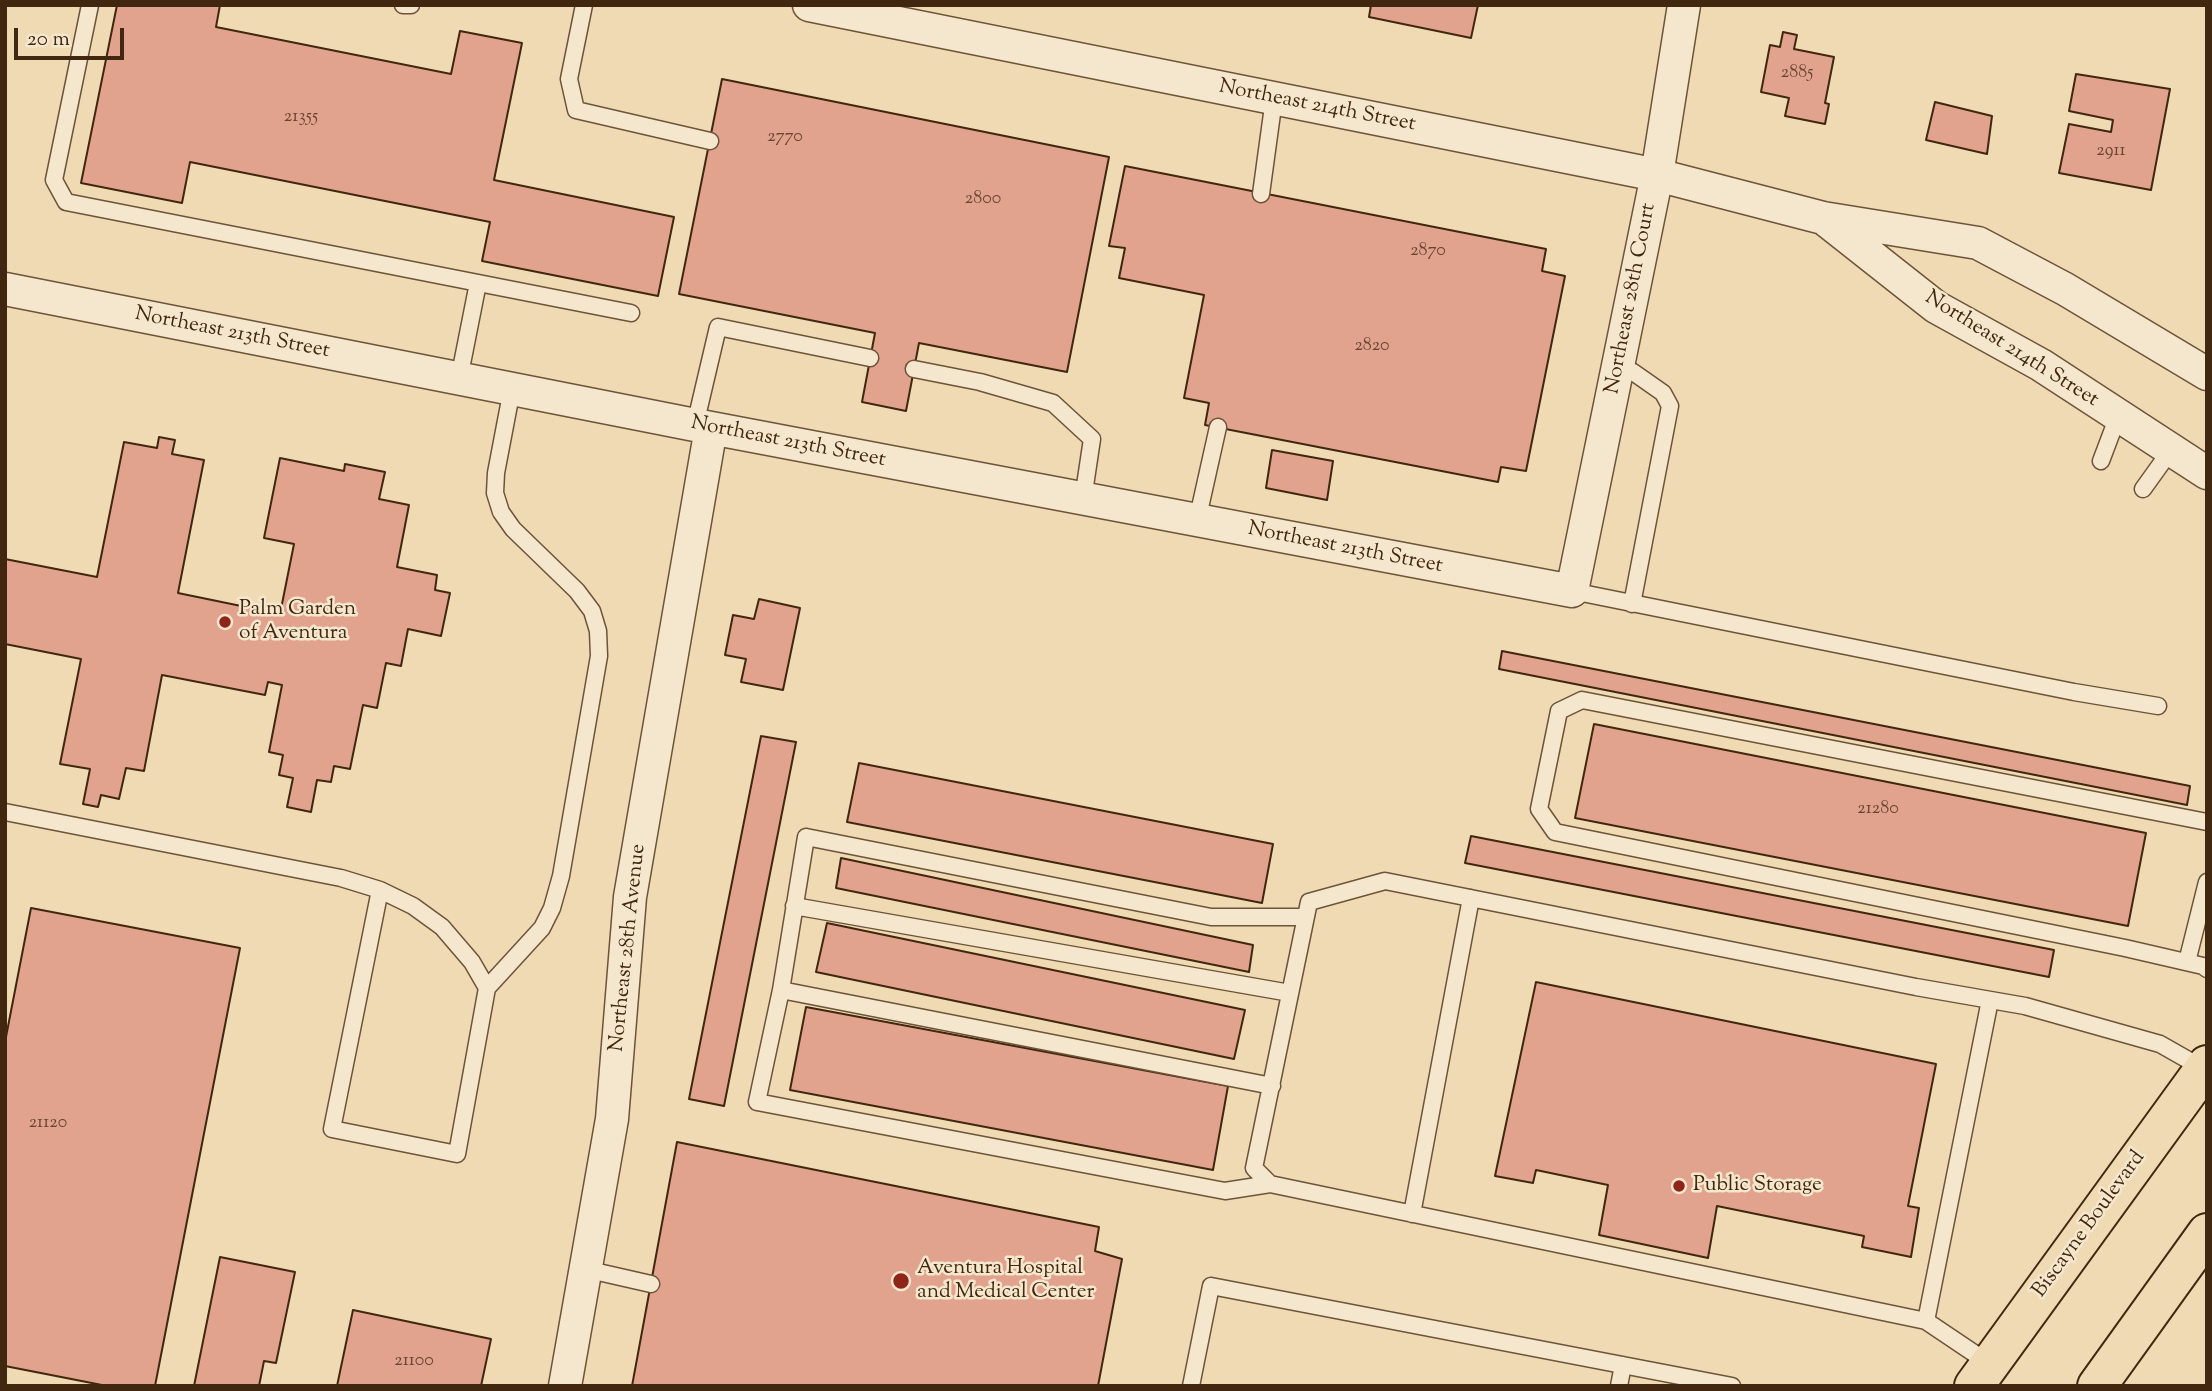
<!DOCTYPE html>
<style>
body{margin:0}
#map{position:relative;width:2212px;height:1391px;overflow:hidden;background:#f0dab4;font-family:"Sorts Mill Goudy",serif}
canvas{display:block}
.frame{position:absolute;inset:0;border:7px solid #41270f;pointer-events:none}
.scale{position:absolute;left:14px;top:28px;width:110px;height:32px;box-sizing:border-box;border:4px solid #41270f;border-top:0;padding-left:9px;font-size:21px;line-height:24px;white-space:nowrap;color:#41270f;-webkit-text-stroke:5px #f5e7ce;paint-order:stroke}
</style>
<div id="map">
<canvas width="2212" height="1391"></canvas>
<div class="frame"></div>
<div class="scale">20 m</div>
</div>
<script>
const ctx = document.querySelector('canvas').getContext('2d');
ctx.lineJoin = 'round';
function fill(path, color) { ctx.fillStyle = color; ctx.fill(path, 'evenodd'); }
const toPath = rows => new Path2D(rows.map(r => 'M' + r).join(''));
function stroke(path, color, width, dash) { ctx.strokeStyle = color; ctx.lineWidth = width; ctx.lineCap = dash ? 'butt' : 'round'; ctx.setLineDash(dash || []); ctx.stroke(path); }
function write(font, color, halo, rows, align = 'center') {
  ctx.font = font + ' "Sorts Mill Goudy",serif'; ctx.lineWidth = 5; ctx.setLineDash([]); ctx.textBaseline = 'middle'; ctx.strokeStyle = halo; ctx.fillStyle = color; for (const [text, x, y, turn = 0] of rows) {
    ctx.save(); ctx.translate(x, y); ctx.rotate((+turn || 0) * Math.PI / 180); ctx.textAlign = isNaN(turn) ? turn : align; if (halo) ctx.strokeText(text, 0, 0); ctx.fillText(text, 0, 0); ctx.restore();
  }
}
const building = toPath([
 [117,5,220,5,216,27,451,74,460,31,522,43,494,180,674,217,658,296,482,261,490,222,190,162,182,203,81,183,117,5],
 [1371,5,1478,5,1471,38,1369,17,1371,5],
 [1783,32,1797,35,1794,49,1834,57,1825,103,1829,104,1825,124,1785,116,1789,98,1761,92,1770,45,1780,47,1783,32],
 [2076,74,2170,89,2151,190,2059,173,2069,124,2111,132,2113,120,2069,111,2076,74],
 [722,79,1109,157,1067,372,919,343,906,411,862,402,875,333,679,294,722,79],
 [1935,102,1992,116,1987,154,1926,140,1935,102],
 [1125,166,1546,249,1542,271,1565,276,1526,471,1501,467,1498,482,1205,425,1209,403,1184,398,1204,295,1119,278,1125,248,1109,246,1125,166],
 [159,437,175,440,172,454,204,460,178,593,280,614,294,544,264,538,280,458,344,471,345,464,385,472,379,499,409,505,397,567,437,575,435,590,450,593,441,636,408,629,401,666,386,663,377,708,363,705,350,769,334,766,331,782,317,780,311,812,287,807,293,778,279,775,283,755,269,752,282,685,268,682,265,695,162,675,144,771,126,768,119,799,101,795,98,807,83,804,90,769,60,764,81,659,5,644,5,559,97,577,124,442,157,448,159,437],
 [1272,450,1333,461,1327,500,1266,488,1272,450],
 [759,599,800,608,783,690,741,682,746,659,725,655,733,615,754,619,759,599],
 [1502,651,2190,786,2187,805,1499,669,1502,651],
 [1594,724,2146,833,2128,926,1575,818,1594,724],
 [761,736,796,742,724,1106,689,1099,761,736],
 [859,763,1273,844,1262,903,847,822,859,763],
 [1471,836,2054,950,2049,977,1465,863,1471,836],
 [841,858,1253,945,1249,972,836,888,841,858],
 [31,908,240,948,155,1386,107,1386,5,1366,5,1042,31,908],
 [827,923,1245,1010,1234,1059,816,972,827,923],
 [1536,982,1936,1064,1908,1206,1919,1208,1911,1257,1862,1247,1864,1236,1717,1206,1708,1258,1599,1235,1608,1185,1536,1170,1533,1183,1495,1176,1536,982],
 [806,1007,1228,1086,1213,1170,790,1090,806,1007],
 [677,1142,1099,1227,1095,1251,1122,1259,1098,1386,632,1386,677,1142],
 [220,1257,295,1272,276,1363,264,1361,259,1386,194,1386,220,1257],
 [353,1310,491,1339,481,1386,337,1386,353,1310]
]);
fill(building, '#e1a38d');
stroke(building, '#41270f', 2);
const lane = toPath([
 [90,5,54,180,66,202,631,313],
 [403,5,411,5],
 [584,5,569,79,576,110,710,141],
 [1261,194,1274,99],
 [1619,366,1633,372,1663,393,1670,406,1632,604],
 [914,369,980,382,1053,403,1092,439,1083,499],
 [459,379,478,283],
 [695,425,718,327,870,358],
 [2101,461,2118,416],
 [2143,489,2171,450],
 [1197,521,1218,427],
 [1572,591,2074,692,2158,706],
 [5,812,341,878,380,890,413,906,442,927,472,962,487,988,457,1154,332,1129,380,890],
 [2207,822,1582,700,1559,711,1539,809,1555,832,2125,948,2203,966,2207,969],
 [794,906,1290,993],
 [2187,962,2207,882],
 [487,988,542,928,552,908,561,876,599,656,598,631,592,611,577,591,513,529,501,512,495,493,496,473,512,389],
 [781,990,757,1102,1225,1191,1270,1184],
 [1272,1086,781,990,806,837,1211,917,1305,917],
 [1412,1214,1471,898],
 [585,1269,651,1284],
 [1926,1321,1990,1000],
 [1990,1364,1926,1321,1270,1184,1254,1168,1309,902,1385,881,1916,987,2025,1006,2160,1044,2204,1069],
 [1191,1386,1211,1286,1732,1386],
 [1619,1386,1623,1365]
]);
const street = toPath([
 [809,5,1657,175,1823,218,1978,243,2065,289,2207,374],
 [1827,221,1936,307,2041,365,2207,473],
 [5,289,695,425,1572,591,1657,175,1684,5],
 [565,1386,612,1119,630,897,711,428]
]);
const primary = toPath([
 [1974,1386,2207,1065],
 [2097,1386,2207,1233]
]);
stroke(lane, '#6d5438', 19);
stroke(street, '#6d5438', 35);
stroke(primary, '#41270f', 42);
stroke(lane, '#f5e7ce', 16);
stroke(street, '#f5e7ce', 32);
stroke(primary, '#f0dab4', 38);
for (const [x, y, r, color] of [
 [225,622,7,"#8f2418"],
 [1679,1186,7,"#8f2418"],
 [901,1281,9,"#8f2418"]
]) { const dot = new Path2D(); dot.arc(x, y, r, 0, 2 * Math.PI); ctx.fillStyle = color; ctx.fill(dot); stroke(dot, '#f5e7ce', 2.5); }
write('18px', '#69462e', null, [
 ["2885",1797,74],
 ["21355",301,118],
 ["2770",785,138],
 ["2911",2111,152],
 ["2800",983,200],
 ["2870",1428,252],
 ["2820",1372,347],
 ["21280",1878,810],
 ["21120",48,1124],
 ["21100",414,1362]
]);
write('21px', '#41270f', '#f5e7ce', [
 ["Northeast 214th Street",1317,107,11],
 ["Northeast 28th Court",1632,299,-79],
 ["Northeast 213th Street",232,334,11],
 ["Northeast 214th Street",2011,350,32],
 ["Northeast 213th Street",788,443,11],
 ["Northeast 213th Street",1345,549,11],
 ["Northeast 28th Avenue",629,948,-84],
 ["Biscayne Boulevard",2090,1225,-54]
]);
write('21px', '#41270f', '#f5e7ce', [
 ["Palm Garden",239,610],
 ["of Aventura",239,634],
 ["Public Storage",1693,1186],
 ["Aventura Hospital",917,1269],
 ["and Medical Center",917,1293]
], 'left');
</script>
